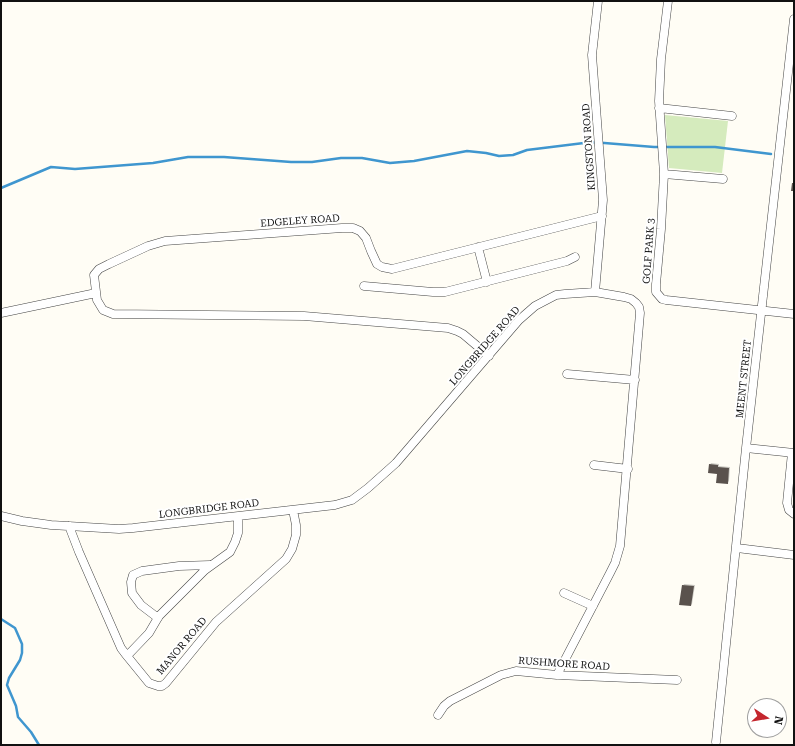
<!DOCTYPE html>
<style>
body{margin:0}
#map{position:relative;width:795px;height:746px;overflow:hidden;background:#fffdf5;font-family:"Roboto Serif",serif}
canvas{display:block}
.frame{position:absolute;inset:0;border:2px solid #111;pointer-events:none}
.north{position:absolute;left:747px;top:698px;width:40px;height:40px;box-sizing:border-box;background:#fff;border:1px solid #a0a0a0;border-radius:50%;rotate:102deg;font-size:11px;font-weight:700;line-height:16px;text-align:center;color:#111}
.north::after{content:'';display:block;margin:auto;width:14px;height:18px;background:#c4262e;clip-path:polygon(50% 0,100% 100%,50% 72%,0 100%)}
</style>
<div id="map">
<canvas width="795" height="746"></canvas>
<div class="frame"></div>
<div class="north">N</div>
</div>
<script>
const ctx = document.querySelector('canvas').getContext('2d');
ctx.lineJoin = 'round';
function fill(path, color) { ctx.fillStyle = color; ctx.fill(path, 'evenodd'); }
const toPath = rows => new Path2D(rows.map(r => 'M' + r).join(''));
function stroke(path, color, width, dash) { ctx.strokeStyle = color; ctx.lineWidth = width; ctx.lineCap = dash ? 'butt' : 'round'; ctx.setLineDash(dash || []); ctx.stroke(path); }
function write(font, color, halo, rows, align = 'center') {
  ctx.font = font + ' "Roboto Serif",serif'; ctx.lineWidth = 4; ctx.setLineDash([]); ctx.textBaseline = 'middle'; ctx.strokeStyle = halo; ctx.fillStyle = color; for (const [text, x, y, turn = 0] of rows) {
    ctx.save(); ctx.translate(x, y); ctx.rotate((+turn || 0) * Math.PI / 180); ctx.textAlign = isNaN(turn) ? turn : align; if (halo) ctx.strokeText(text, 0, 0); ctx.fillText(text, 0, 0); ctx.restore();
  }
}
fill(toPath([
 [665,115,728,121,722,173,669,168]
]), '#d5ebbd');
fill(toPath([
 [711,463,719,464,719,466,730,467,729,481,727,483,710,465],
 [684,584,695,585,692,604,691,605,683,586]
]), '#0003');
stroke(toPath([
 [1,188,51,167,75,169,153,163,188,157,224,157,291,162,312,162,341,158,362,158,390,163,414,161,467,151,486,153,499,156,513,155,527,150,592,142,654,147,715,147,771,154],
 [1,619,15,628,22,644,22,653,20,660,9,678,7,685,16,706,18,717,31,732,39,745]
]), '#3f96cf', 2.5);
fill(toPath([
 [792,183,794,183,794,191,791,191],
 [709,464,718,465,718,467,729,468,728,484,716,483,717,474,708,473],
 [682,585,694,586,691,606,679,605]
]), '#5a524d');
const minor = toPath([
 [668,1,661,59,659,101,664,174,661,229,656,284,656,292,662,299,666,300,794,314],
 [659,108,732,116],
 [664,174,723,179],
 [478,247,487,282],
 [364,286,433,292,445,292,567,261,575,257],
 [595,292,603,200,592,55,598,1],
 [1,313,96,293],
 [489,356,463,334,457,331,448,328,304,316,113,314,103,310,97,300,94,275,99,269,109,264,148,246,165,241,342,228,353,228,360,231,366,238,371,251,377,264,382,267,392,269,602,216],
 [567,374,635,380],
 [746,448,794,453],
 [792,453,787,503,789,510,794,514],
 [594,465,628,469],
 [1,516,22,521,51,525,119,529,133,528,335,505,352,500,368,488,396,463,519,320,535,306,556,295,565,294,595,292,624,297,631,299,636,303,639,307,640,313,620,546,615,563,610,573,557,675],
 [69,526,79,552,121,648,127,656,149,683,158,686,162,686,166,683,216,622,286,559,292,549,296,535,296,525,293,510],
 [737,548,794,555],
 [564,593,593,606],
 [158,618,141,605,132,593,131,582,133,575,142,571,179,566,210,565],
 [127,656,149,633,159,616,205,570,230,552,235,542,238,533,238,516],
 [438,715,444,706,450,701,501,675,516,671,557,675,677,680],
 [716,742,746,448,794,19]
]);
stroke(minor, '#444', 9);
stroke(minor, '#fff', 8);
write('10px', '#111', '#fff', [
 ["KINGSTON ROAD",589,147,-94],
 ["EDGELEY ROAD",300,221,-4],
 ["GOLF PARK 3",649,251,-86],
 ["LONGBRIDGE ROAD",485,346,-49],
 ["MEENT STREET",744,379,-84],
 ["LONGBRIDGE ROAD",209,509,-7],
 ["MANOR ROAD",182,646,-50],
 ["RUSHMORE ROAD",564,664,4]
]);
</script>
